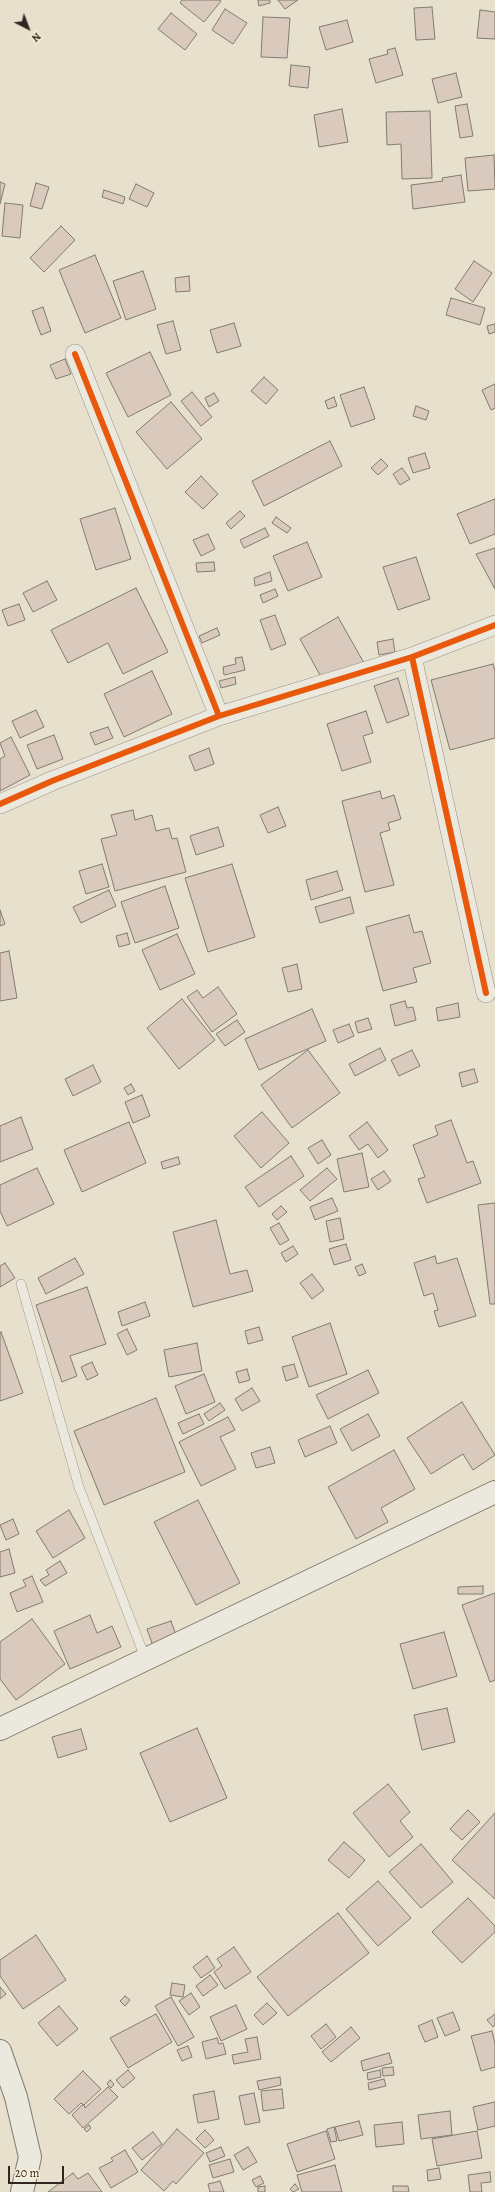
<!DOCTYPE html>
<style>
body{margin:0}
#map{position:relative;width:495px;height:2192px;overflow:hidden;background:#e7e0cc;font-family:Alegreya,serif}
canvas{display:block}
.north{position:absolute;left:8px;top:8px;width:40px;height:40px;-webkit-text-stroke:3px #f7efd6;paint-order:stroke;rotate:138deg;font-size:11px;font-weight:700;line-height:16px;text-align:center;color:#332620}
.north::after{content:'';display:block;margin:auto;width:14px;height:18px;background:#332620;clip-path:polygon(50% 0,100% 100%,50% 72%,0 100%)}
.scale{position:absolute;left:8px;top:2166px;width:56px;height:18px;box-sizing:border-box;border:2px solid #332620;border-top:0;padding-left:5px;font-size:12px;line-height:14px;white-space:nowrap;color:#332620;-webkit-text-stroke:3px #f7efd6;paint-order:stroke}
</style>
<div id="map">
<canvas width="495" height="2192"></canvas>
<div class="north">N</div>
<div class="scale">20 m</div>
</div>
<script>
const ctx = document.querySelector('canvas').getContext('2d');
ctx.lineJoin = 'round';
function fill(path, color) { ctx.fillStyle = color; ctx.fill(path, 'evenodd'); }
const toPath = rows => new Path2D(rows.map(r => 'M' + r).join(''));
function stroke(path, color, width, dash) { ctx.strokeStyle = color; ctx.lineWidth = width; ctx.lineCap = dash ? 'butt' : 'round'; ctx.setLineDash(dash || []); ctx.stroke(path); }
const building = toPath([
 [182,0,219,0,221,1,204,22,180,3,182,0],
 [258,0,270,0,270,3,259,6,258,0],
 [278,0,298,0,285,9,278,0],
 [432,7,435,39,416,40,414,8,432,7],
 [225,9,247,23,233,44,212,30,225,9],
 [480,10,495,12,495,39,477,38,480,10],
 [171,13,197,34,185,50,158,29,171,13],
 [263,17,290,18,287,58,261,57,263,17],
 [347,20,353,42,326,50,319,27,347,20],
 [395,48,403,75,376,83,369,59,388,54,387,50,395,48],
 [291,65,310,67,308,88,289,86,291,65],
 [456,73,462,97,438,103,432,79,456,73],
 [467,104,473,136,460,138,455,106,467,104],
 [342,109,348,142,319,147,314,115,342,109],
 [430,111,432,178,402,179,401,144,387,145,386,112,430,111],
 [494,155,495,189,468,191,465,158,494,155],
 [461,175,465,202,413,209,411,185,443,181,442,178,461,175],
 [0,182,5,184,0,204,0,182],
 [36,183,49,187,42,209,30,206,36,183],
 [136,184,154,193,147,207,129,199,136,184],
 [104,190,125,197,123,204,102,197,104,190],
 [5,203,23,205,20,238,2,236,5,203],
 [61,226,75,240,44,272,30,258,61,226],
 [95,255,121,318,85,333,59,270,95,255],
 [474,261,492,273,473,302,455,289,474,261],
 [143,271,156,309,126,320,113,281,143,271],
 [189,276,190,291,176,292,175,278,189,276],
 [451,298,485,308,480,325,446,315,451,298],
 [43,307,51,331,41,335,32,311,43,307],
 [173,321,181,350,166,354,157,325,173,321],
 [234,323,241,346,217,353,210,330,234,323],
 [495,324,495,332,489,334,487,326,495,324],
 [150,352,171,395,128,417,106,373,150,352],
 [65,359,71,374,56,379,50,365,65,359],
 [264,377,278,390,266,404,251,391,264,377],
 [495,384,495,408,491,410,482,390,495,384],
 [364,387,375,419,351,427,340,395,364,387],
 [192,392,212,417,201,426,181,401,192,392],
 [214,393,219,401,209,407,205,398,214,393],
 [334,397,337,406,328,409,325,401,334,397],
 [171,402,202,439,167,469,136,432,171,402],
 [416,406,429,411,426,420,413,416,416,406],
 [330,441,342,466,264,506,252,481,330,441],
 [425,453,430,468,413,473,408,458,425,453],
 [381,459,388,466,378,475,371,468,381,459],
 [402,468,410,479,400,485,393,474,402,468],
 [201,476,218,494,203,509,185,492,201,476],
 [495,499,495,534,470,544,457,514,495,499],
 [115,508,131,559,96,570,80,519,115,508],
 [240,511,245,516,231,529,226,523,240,511],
 [276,517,291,528,287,533,272,523,276,517],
 [265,528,269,536,244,548,240,540,265,528],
 [208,534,215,549,201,556,193,540,208,534],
 [307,542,322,577,288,591,273,556,307,542],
 [495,548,495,589,476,554,495,548],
 [416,557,430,599,398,610,383,567,416,557],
 [214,562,215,571,197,572,196,563,214,562],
 [270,572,272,581,255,586,254,578,270,572],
 [47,581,57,600,33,612,23,593,47,581],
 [136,588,168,652,123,674,108,643,68,663,51,630,136,588],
 [275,589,278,596,263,603,260,595,275,589],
 [19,604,25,620,8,626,2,610,19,604],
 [275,615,286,644,271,650,260,620,275,615],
 [338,617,364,663,325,684,300,639,338,617],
 [217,628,220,635,202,643,199,636,217,628],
 [393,639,395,652,379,655,377,642,393,639],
 [242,657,245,670,224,675,223,667,236,664,235,658,242,657],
 [493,664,495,671,495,738,450,750,431,680,493,664],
 [152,671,172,714,124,737,104,694,152,671],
 [235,677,236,684,221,688,219,681,235,677],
 [398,678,409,715,387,723,374,686,398,678],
 [36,710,44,727,20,738,12,721,36,710],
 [366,711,373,733,363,736,371,762,342,771,327,724,366,711],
 [108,727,113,738,95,745,90,733,108,727],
 [54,735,63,759,37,769,27,745,54,735],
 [11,737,30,775,0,791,0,759,5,756,0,743,11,737],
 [209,748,214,764,195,771,189,756,209,748],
 [380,791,382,799,394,795,401,819,388,823,390,830,380,833,394,885,365,892,342,801,380,791],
 [278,807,286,826,268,833,260,815,278,807],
 [133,810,135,820,152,815,156,831,169,828,172,839,177,838,186,872,115,891,101,839,117,835,111,815,133,810],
 [218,827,224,846,196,855,190,836,218,827],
 [102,864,109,887,86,894,79,871,102,864],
 [232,864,255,937,208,952,185,878,232,864],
 [337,871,343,890,311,900,306,880,337,871],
 [165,886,179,928,135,943,121,902,165,886],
 [109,890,116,906,81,923,73,907,109,890],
 [350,897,354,913,320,923,315,907,350,897],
 [0,910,5,924,0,926,0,910],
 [409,915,414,933,422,931,431,963,413,968,417,982,383,991,366,927,409,915],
 [127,933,130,944,119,947,116,936,127,933],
 [177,934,195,974,160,990,142,950,177,934],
 [9,951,17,998,0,1001,0,953,9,951],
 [297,964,302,989,288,992,282,968,297,964],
 [218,987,237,1014,212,1032,187,997,197,990,203,998,218,987],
 [182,999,215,1040,179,1069,147,1028,182,999],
 [405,1001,407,1008,413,1007,416,1020,395,1026,390,1005,405,1001],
 [458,1003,460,1017,438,1021,436,1008,458,1003],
 [312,1009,326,1041,259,1070,245,1039,312,1009],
 [368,1018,372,1029,358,1033,355,1022,368,1018],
 [237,1020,245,1032,225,1046,216,1034,237,1020],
 [349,1024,354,1036,338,1043,333,1030,349,1024],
 [380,1048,386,1060,355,1076,349,1064,380,1048],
 [308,1050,340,1093,292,1128,261,1085,308,1050],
 [412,1050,420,1066,399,1076,391,1060,412,1050],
 [93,1065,101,1082,73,1096,65,1079,93,1065],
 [474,1069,478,1082,462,1087,459,1073,474,1069],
 [131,1084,135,1091,128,1095,124,1088,131,1084],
 [142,1095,150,1116,133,1123,125,1102,142,1095],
 [262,1112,289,1143,261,1168,234,1136,262,1112],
 [21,1117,33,1149,0,1162,0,1126,21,1117],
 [451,1120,467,1163,473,1161,481,1183,427,1203,418,1179,425,1177,413,1145,438,1135,435,1126,451,1120],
 [129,1122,146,1163,82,1192,64,1150,129,1122],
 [367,1122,388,1150,378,1158,368,1144,359,1150,349,1136,367,1122],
 [322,1140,331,1155,318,1164,308,1148,322,1140],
 [362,1153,369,1187,344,1192,337,1159,362,1153],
 [291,1156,304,1176,259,1207,245,1187,291,1156],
 [178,1157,180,1164,163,1169,161,1162,178,1157],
 [37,1168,54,1204,7,1226,0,1211,0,1185,37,1168],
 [327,1168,337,1179,310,1201,300,1190,327,1168],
 [384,1171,391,1181,378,1190,371,1179,384,1171],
 [332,1198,338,1211,315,1220,310,1207,332,1198],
 [495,1203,495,1304,490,1304,478,1205,495,1203],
 [281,1206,287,1212,277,1220,272,1214,281,1206],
 [340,1218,344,1239,330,1242,326,1221,340,1218],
 [216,1220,230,1274,247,1270,253,1291,193,1307,173,1232,216,1220],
 [279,1223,289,1240,280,1245,270,1228,279,1223],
 [346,1244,351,1260,334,1265,329,1249,346,1244],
 [293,1246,298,1254,286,1262,281,1253,293,1246],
 [435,1256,437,1264,457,1258,476,1316,439,1327,434,1311,438,1310,433,1293,424,1296,414,1263,435,1256],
 [75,1258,84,1274,46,1294,38,1278,75,1258],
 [5,1263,15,1278,0,1287,0,1266,5,1263],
 [362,1264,366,1273,359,1276,355,1267,362,1264],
 [312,1274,324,1290,312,1299,300,1283,312,1274],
 [87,1287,106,1344,70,1356,77,1376,62,1382,36,1305,87,1287],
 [145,1302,150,1316,122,1326,118,1312,145,1302],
 [330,1323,347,1374,309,1387,292,1337,330,1323],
 [259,1327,263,1340,248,1344,245,1331,259,1327],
 [127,1329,137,1350,127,1355,117,1334,127,1329],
 [1,1332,23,1393,0,1401,0,1333,1,1332],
 [197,1343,202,1371,169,1377,164,1350,197,1343],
 [92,1362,98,1375,87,1380,81,1367,92,1362],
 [294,1364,298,1377,286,1381,282,1367,294,1364],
 [247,1369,250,1380,239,1383,236,1372,247,1369],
 [368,1370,379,1393,328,1419,316,1395,368,1370],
 [204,1374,215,1402,186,1414,175,1386,204,1374],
 [252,1388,260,1401,242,1411,235,1399,252,1388],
 [156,1398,185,1472,104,1505,74,1431,156,1398],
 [462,1402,495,1455,473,1470,463,1454,431,1474,407,1438,462,1402],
 [220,1403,225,1410,209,1421,204,1414,220,1403],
 [199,1414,204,1424,183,1434,178,1423,199,1414],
 [368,1414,380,1436,352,1451,340,1429,368,1414],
 [228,1417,235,1430,220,1437,236,1469,201,1486,179,1442,228,1417],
 [330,1426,337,1443,305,1457,298,1440,330,1426],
 [270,1447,275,1463,256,1468,251,1453,270,1447],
 [394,1450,415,1489,381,1508,388,1522,356,1539,328,1487,394,1450],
 [198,1500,240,1583,196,1605,154,1522,198,1500],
 [69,1510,85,1538,53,1558,36,1531,69,1510],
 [13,1519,19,1534,6,1540,0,1525,13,1519],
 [9,1549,15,1573,0,1577,0,1552,9,1549],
 [60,1561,67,1573,45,1586,40,1580,49,1575,46,1570,60,1561],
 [32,1576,43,1602,17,1612,10,1593,26,1586,23,1580,32,1576],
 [483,1586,483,1594,458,1594,458,1587,483,1586],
 [495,1593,495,1680,490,1682,462,1605,495,1593],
 [90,1615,97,1633,112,1626,121,1647,70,1669,54,1631,90,1615],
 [32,1619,65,1664,16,1700,0,1679,0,1642,32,1619],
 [171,1621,177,1638,153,1646,147,1629,171,1621],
 [444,1632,457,1676,413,1689,400,1644,444,1632],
 [447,1708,455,1742,422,1750,414,1715,447,1708],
 [197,1728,227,1798,170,1822,140,1753,197,1728],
 [81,1729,87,1749,58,1758,52,1737,81,1729],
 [388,1784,410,1812,400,1821,413,1837,389,1857,353,1813,388,1784],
 [468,1810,480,1822,462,1840,450,1829,468,1810],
 [495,1813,495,1899,452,1860,495,1813],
 [344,1842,365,1860,349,1878,328,1860,344,1842],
 [421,1844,453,1882,421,1908,389,1872,421,1844],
 [378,1881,411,1918,378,1946,346,1909,378,1881],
 [468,1898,495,1926,495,1932,462,1963,432,1932,468,1898],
 [338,1913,369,1953,288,2016,257,1977,338,1913],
 [36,1935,66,1980,23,2009,0,1976,0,1960,36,1935],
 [234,1947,251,1972,225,1989,214,1972,222,1966,217,1959,234,1947],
 [207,1956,215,1968,201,1978,193,1967,207,1956],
 [210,1975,218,1985,203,1996,196,1986,210,1975],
 [172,1983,185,1985,183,1997,170,1995,172,1983],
 [0,1987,6,1994,0,1999,0,1987],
 [191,1993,200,2007,189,2015,179,2001,191,1993],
 [125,1996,130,2000,125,2006,120,2001,125,1996],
 [171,1997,194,2037,178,2046,155,2006,171,1997],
 [267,2003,277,2013,263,2025,254,2015,267,2003],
 [236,2005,247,2029,221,2041,210,2017,236,2005],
 [59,2006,78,2029,57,2046,38,2023,59,2006],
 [453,2012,460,2030,445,2036,437,2018,453,2012],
 [156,2014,172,2042,128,2068,110,2038,156,2014],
 [495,2014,495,2025,493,2027,487,2020,495,2014],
 [432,2020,438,2037,425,2042,418,2026,432,2020],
 [326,2024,336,2037,321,2049,311,2036,326,2024],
 [351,2027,360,2038,331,2062,322,2052,351,2027],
 [492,2031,495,2044,495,2067,481,2071,471,2036,492,2031],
 [257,2037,261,2059,234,2064,232,2055,248,2052,245,2039,257,2037],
 [217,2038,219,2044,223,2043,226,2054,206,2059,202,2042,217,2038],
 [188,2046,192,2057,182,2061,177,2050,188,2046],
 [389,2053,392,2063,363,2071,361,2061,389,2053],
 [393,2067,394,2075,383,2076,382,2068,393,2067],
 [128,2070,135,2078,123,2088,116,2080,128,2070],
 [380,2070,381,2077,368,2080,367,2073,380,2070],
 [83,2071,101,2089,84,2105,81,2103,69,2114,54,2099,83,2071],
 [280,2077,281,2085,259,2090,257,2081,280,2077],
 [384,2079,386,2086,369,2090,368,2083,384,2079],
 [110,2080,114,2084,111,2088,107,2084,110,2080],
 [108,2087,118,2097,83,2128,72,2115,82,2105,84,2105,85,2108,108,2087],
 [282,2089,284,2108,263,2111,261,2091,282,2089],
 [214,2091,219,2119,198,2123,193,2095,214,2091],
 [254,2093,260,2122,245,2125,239,2096,254,2093],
 [495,2102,495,2126,478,2130,473,2107,495,2102],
 [450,2111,452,2135,421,2139,418,2115,450,2111],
 [359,2121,363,2135,339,2141,335,2127,359,2121],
 [402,2122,404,2144,376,2147,374,2125,402,2122],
 [89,2125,91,2128,87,2132,84,2129,89,2125],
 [334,2127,337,2141,331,2142,327,2129,334,2127],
 [177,2129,204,2153,176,2184,173,2181,164,2191,141,2170,177,2129],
 [205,2130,214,2140,205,2148,196,2139,205,2130],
 [326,2131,335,2159,297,2172,287,2144,326,2131],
 [477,2131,482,2158,437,2166,432,2139,477,2131],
 [153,2132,162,2144,142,2160,132,2148,153,2132],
 [221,2147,225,2156,210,2162,206,2153,221,2147],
 [248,2147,257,2162,243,2170,234,2155,248,2147],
 [125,2150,138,2172,111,2188,99,2168,113,2161,111,2158,125,2150],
 [230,2159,234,2172,213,2178,209,2165,230,2159],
 [335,2165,342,2192,302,2192,297,2175,335,2165],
 [439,2168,441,2179,428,2181,427,2170,439,2168],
 [490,2172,491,2182,481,2183,482,2192,470,2192,468,2175,490,2172],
 [73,2173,78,2179,88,2173,102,2192,48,2192,73,2173],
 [260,2176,264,2183,256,2187,252,2180,260,2176],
 [220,2181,224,2192,210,2192,208,2184,220,2181],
 [295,2184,299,2189,293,2192,290,2189,295,2184],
 [265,2186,265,2192,258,2192,258,2187,265,2186],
 [393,2186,408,2186,409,2192,393,2192,393,2186]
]);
fill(building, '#dacabe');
stroke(building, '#817b71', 1);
const service = toPath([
 [21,1284,79,1487,146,1660]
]);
const minor = toPath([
 [75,354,219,716],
 [412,657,486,993],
 [0,804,52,781,219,716,412,657,495,625]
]);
const secondary = toPath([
 [0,1729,495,1492],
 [0,2051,16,2097,30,2157,22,2192]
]);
stroke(service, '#999488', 10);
stroke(minor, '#999488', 20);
stroke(secondary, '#817b71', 24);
stroke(service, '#ebe8de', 9);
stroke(minor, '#ebe8de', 19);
stroke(secondary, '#ebe8de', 22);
stroke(toPath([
 [75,354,219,716],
 [412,657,486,993],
 [0,804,52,781,219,716,412,657,495,625]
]), '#e8590c', 6);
</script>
